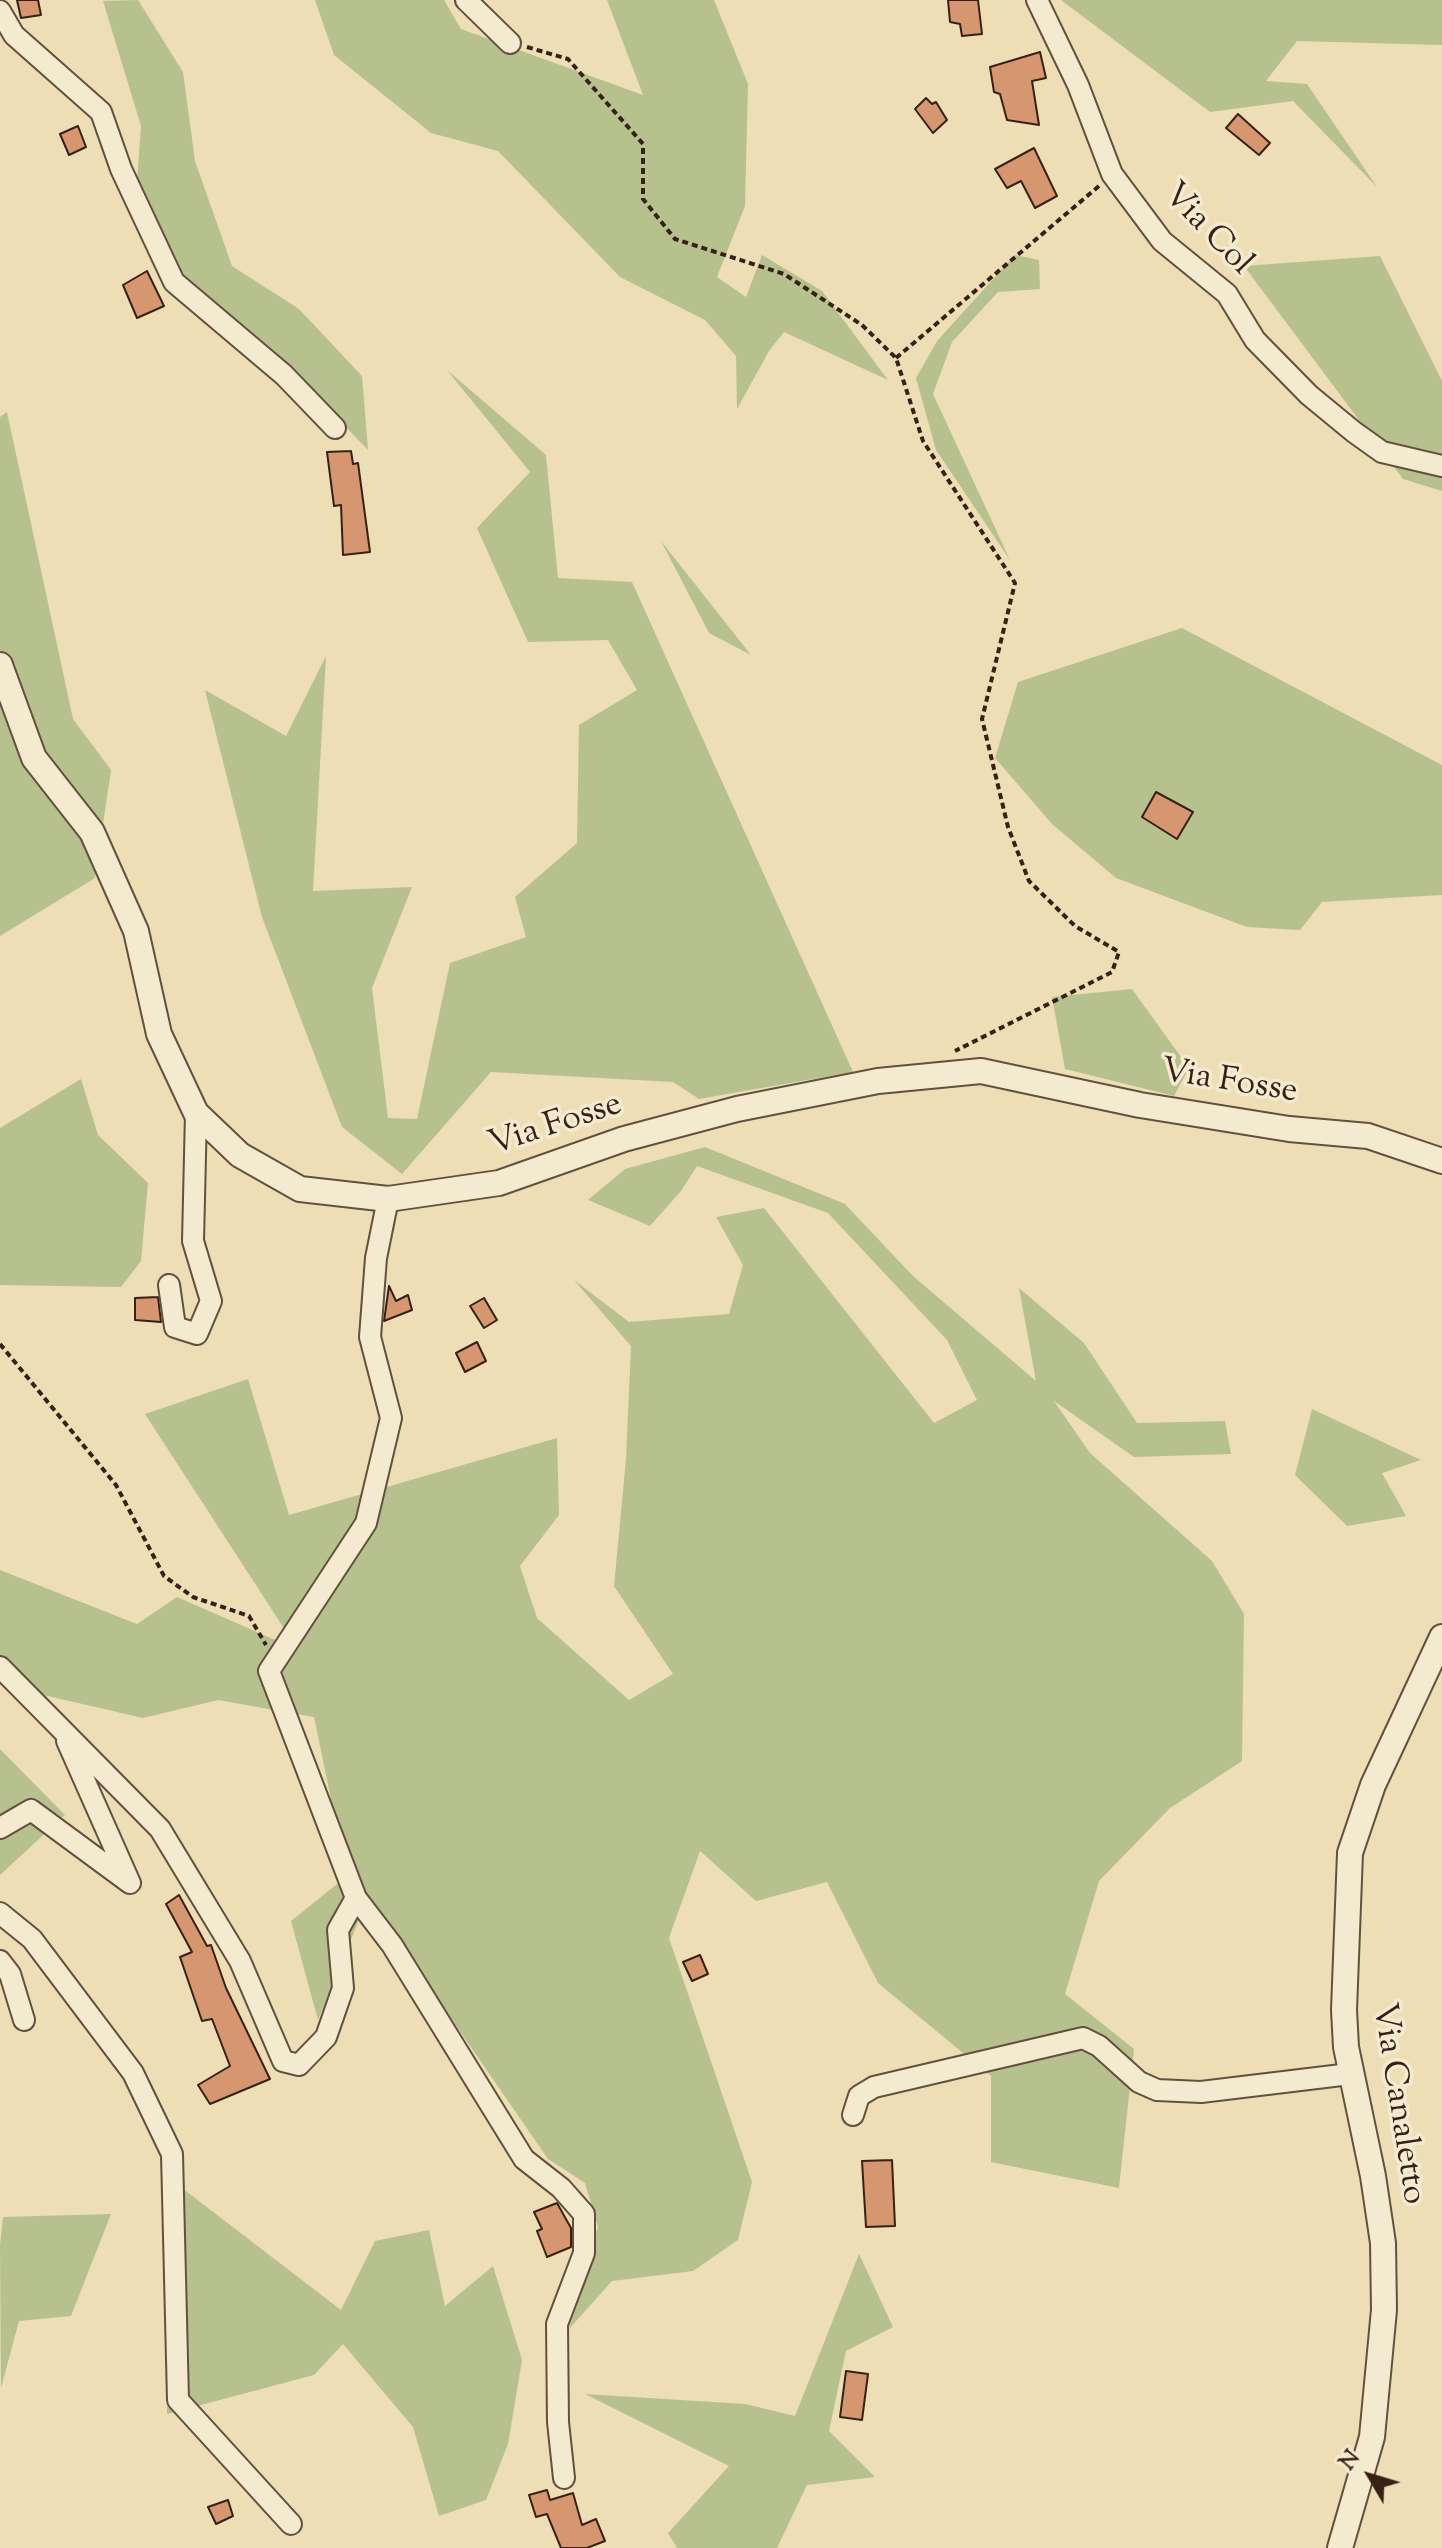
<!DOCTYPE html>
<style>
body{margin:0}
#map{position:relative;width:1442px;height:2548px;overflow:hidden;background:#eddeb6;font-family:"Sorts Mill Goudy",serif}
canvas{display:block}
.north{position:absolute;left:1330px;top:2436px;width:80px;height:80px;-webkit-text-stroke:6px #f3ead0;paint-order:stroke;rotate:308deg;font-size:22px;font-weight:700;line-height:32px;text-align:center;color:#372117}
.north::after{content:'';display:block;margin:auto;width:28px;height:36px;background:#372117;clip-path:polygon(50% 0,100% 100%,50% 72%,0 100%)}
</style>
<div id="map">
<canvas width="1442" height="2548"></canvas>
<div class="north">N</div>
</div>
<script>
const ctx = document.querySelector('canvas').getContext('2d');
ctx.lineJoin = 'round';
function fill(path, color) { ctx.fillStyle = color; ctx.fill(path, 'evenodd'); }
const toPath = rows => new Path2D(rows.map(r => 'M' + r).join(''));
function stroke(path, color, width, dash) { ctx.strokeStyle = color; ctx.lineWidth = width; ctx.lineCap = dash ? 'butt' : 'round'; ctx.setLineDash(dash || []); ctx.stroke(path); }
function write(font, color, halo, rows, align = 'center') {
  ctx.font = font + ' "Sorts Mill Goudy",serif'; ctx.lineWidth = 7; ctx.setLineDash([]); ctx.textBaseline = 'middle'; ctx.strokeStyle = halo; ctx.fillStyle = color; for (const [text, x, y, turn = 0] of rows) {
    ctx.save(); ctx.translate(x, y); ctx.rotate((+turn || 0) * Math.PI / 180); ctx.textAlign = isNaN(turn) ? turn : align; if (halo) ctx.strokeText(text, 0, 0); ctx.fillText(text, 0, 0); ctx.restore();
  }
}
fill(toPath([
 [138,0,183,72,195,161,232,266,299,309,362,376,368,450,293,372,196,300,135,208,141,126,103,1],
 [315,0,444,0,461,29,643,95,607,0,714,0,748,84,745,206,717,277,746,297,762,255,822,291,888,380,784,332,769,351,737,409,736,356,705,320,620,277,498,151,431,133,334,55],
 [1061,0,1442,0,1442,45,1297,41,1266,81,1307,84,1377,187,1293,101,1210,112],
 [1015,255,1039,260,1040,289,998,292,952,342,933,394,1010,560,936,450,916,378,937,341],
 [1380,256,1442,381,1442,491,1403,479,1244,266],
 [447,370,546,455,558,578,632,582,853,1072,699,1099,673,1082,491,1072,402,1174,342,1127,262,917,205,690,286,736,326,656,313,891,412,887,372,988,388,1118,417,1119,450,963,526,937,515,897,577,843,579,725,637,690,608,640,528,642,477,528,530,472],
 [7,412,73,719,111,770,95,878,0,936,0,417],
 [661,541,751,655,709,633],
 [1182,628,1442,765,1442,895,1322,902,1300,930,1247,927,1116,878,1052,824,995,758,1018,682],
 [1132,989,1189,1068,1174,1096,1065,1069,1052,997],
 [81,1079,98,1135,148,1183,141,1261,121,1287,0,1285,0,1128],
 [705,1147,845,1204,913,1276,1036,1381,1019,1288,1084,1343,1137,1423,1225,1421,1231,1454,1134,1457,1054,1401,1090,1453,1212,1561,1244,1614,1242,1761,1170,1808,1099,1881,1065,1994,1134,2049,1119,2188,991,2162,991,2076,878,1983,827,1882,756,1901,700,1851,669,1938,752,2182,738,2240,693,2271,612,2281,569,2329,598,2227,585,2183,548,2159,368,1898,318,2020,291,1921,347,1876,314,1717,218,1700,143,1718,0,1685,0,1570,137,1624,177,1597,298,1650,145,1414,248,1379,289,1515,557,1438,559,1515,520,1566,537,1618,629,1700,673,1674,614,1586,626,1459,631,1346,574,1280,629,1322,729,1314,743,1265,716,1217,764,1208,934,1423,977,1400,947,1340,828,1213,697,1166,681,1191,650,1226,588,1200,625,1169],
 [1312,1409,1421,1460,1382,1473,1406,1516,1347,1526,1295,1475],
 [0,1749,65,1815,0,1875],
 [165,2175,341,2310,375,2241,429,2230,445,2306,493,2266,522,2360,508,2444,486,2500,439,2516,413,2427,343,2344,314,2375,167,2414],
 [111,2214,71,2316,19,2321,1,2388,0,2245,3,2217],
 [859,2254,893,2327,846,2351,829,2431,875,2477,807,2485,777,2548,677,2548,668,2533,729,2466,585,2394,745,2404,795,2416]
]), '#b7c18e');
const building = toPath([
 [17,0,38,0,41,15,21,18,17,0],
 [948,0,978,0,982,34,962,36,960,24,950,22,948,0],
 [1040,52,1046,78,1032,81,1039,125,1007,120,1000,94,994,92,990,67,1040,52],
 [926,98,932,104,936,102,947,120,933,133,915,109,926,98],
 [1238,114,1270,143,1259,155,1226,128,1238,114],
 [78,126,86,147,69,155,60,134,78,126],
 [1034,148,1057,196,1035,208,1021,181,1007,188,995,169,1034,148],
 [147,271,164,306,137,318,123,285,147,271],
 [351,451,353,464,358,463,370,552,343,555,341,505,334,506,327,452,351,451],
 [1156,792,1193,812,1177,839,1142,817,1156,792],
 [389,1286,396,1301,408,1295,412,1310,384,1321,389,1286],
 [158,1297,161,1322,135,1320,135,1298,158,1297],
 [484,1298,497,1320,484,1328,470,1306,484,1298],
 [477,1342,486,1361,465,1372,456,1353,477,1342],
 [179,1895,207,1946,211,1945,226,1988,270,2079,210,2104,198,2085,230,2066,212,2019,202,2021,180,1957,192,1952,166,1904,179,1895],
 [700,1955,708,1974,692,1981,683,1962,700,1955],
 [892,2160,895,2226,866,2227,862,2161,892,2160],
 [557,2203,571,2228,571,2247,547,2257,537,2231,542,2229,534,2212,557,2203],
 [846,2371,868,2374,862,2420,840,2417,846,2371],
 [547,2490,550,2500,573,2493,582,2525,596,2519,605,2541,587,2548,561,2548,547,2514,536,2517,529,2495,547,2490],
 [228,2500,233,2516,216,2524,208,2507,228,2500]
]);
fill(building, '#d69770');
stroke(building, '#372117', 2);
const minor = toPath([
 [466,0,510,43],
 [1037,0,1078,85,1112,174,1162,241,1227,294,1255,340,1309,395,1354,432,1382,452,1442,466],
 [0,11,14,35,101,112,121,169,174,282,284,375,335,428],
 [169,1285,175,1327,197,1334,211,1301,193,1241,196,1113],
 [0,1667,160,1829,240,1961,283,2061,299,2065,326,2037,343,1988,338,1930,356,1898,392,1945,524,2159,561,2188,584,2214,584,2253,557,2324,558,2422,564,2478],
 [0,1828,31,1810,130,1883,67,1741],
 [356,1898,269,1671,366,1523,391,1418,370,1337,376,1258,388,1199],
 [0,1913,32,1939,133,2073,172,2154,178,2400,291,2524],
 [0,1961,10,1974,24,2020],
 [853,2115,859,2096,874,2087,1083,2038,1099,2046,1139,2082,1157,2090,1201,2092,1350,2074]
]);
const tertiary = toPath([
 [0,665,34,758,92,832,136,931,159,1034,196,1113,240,1155,300,1189,388,1199,499,1183,624,1139,737,1109,878,1081,981,1071,1140,1105,1289,1129,1368,1136,1442,1161],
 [1340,2548,1372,2437,1384,2310,1383,2243,1373,2176,1346,2047,1344,2010,1350,1853,1373,1785,1442,1637]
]);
stroke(minor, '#64503f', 24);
stroke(tertiary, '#64503f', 28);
stroke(toPath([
 [527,47,568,59,643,144,643,199,675,239,784,274,862,325,896,358,923,441,1015,583,982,719,1008,827,1029,881,1075,926,1119,952,1112,972,955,1051],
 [896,358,1099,186],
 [0,1344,116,1485,164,1576,193,1597,249,1616,266,1645]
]), '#372117', 4, [6, 4]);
stroke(minor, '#f3ead0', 20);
stroke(tertiary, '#f3ead0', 24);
write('34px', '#372117', '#f3ead0', [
 ["Via Col",1206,231,46],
 ["Via Fosse",1229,1084,9],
 ["Via Fosse",556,1127,-18],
 ["Via Canaletto",1396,2104,81]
]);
</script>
